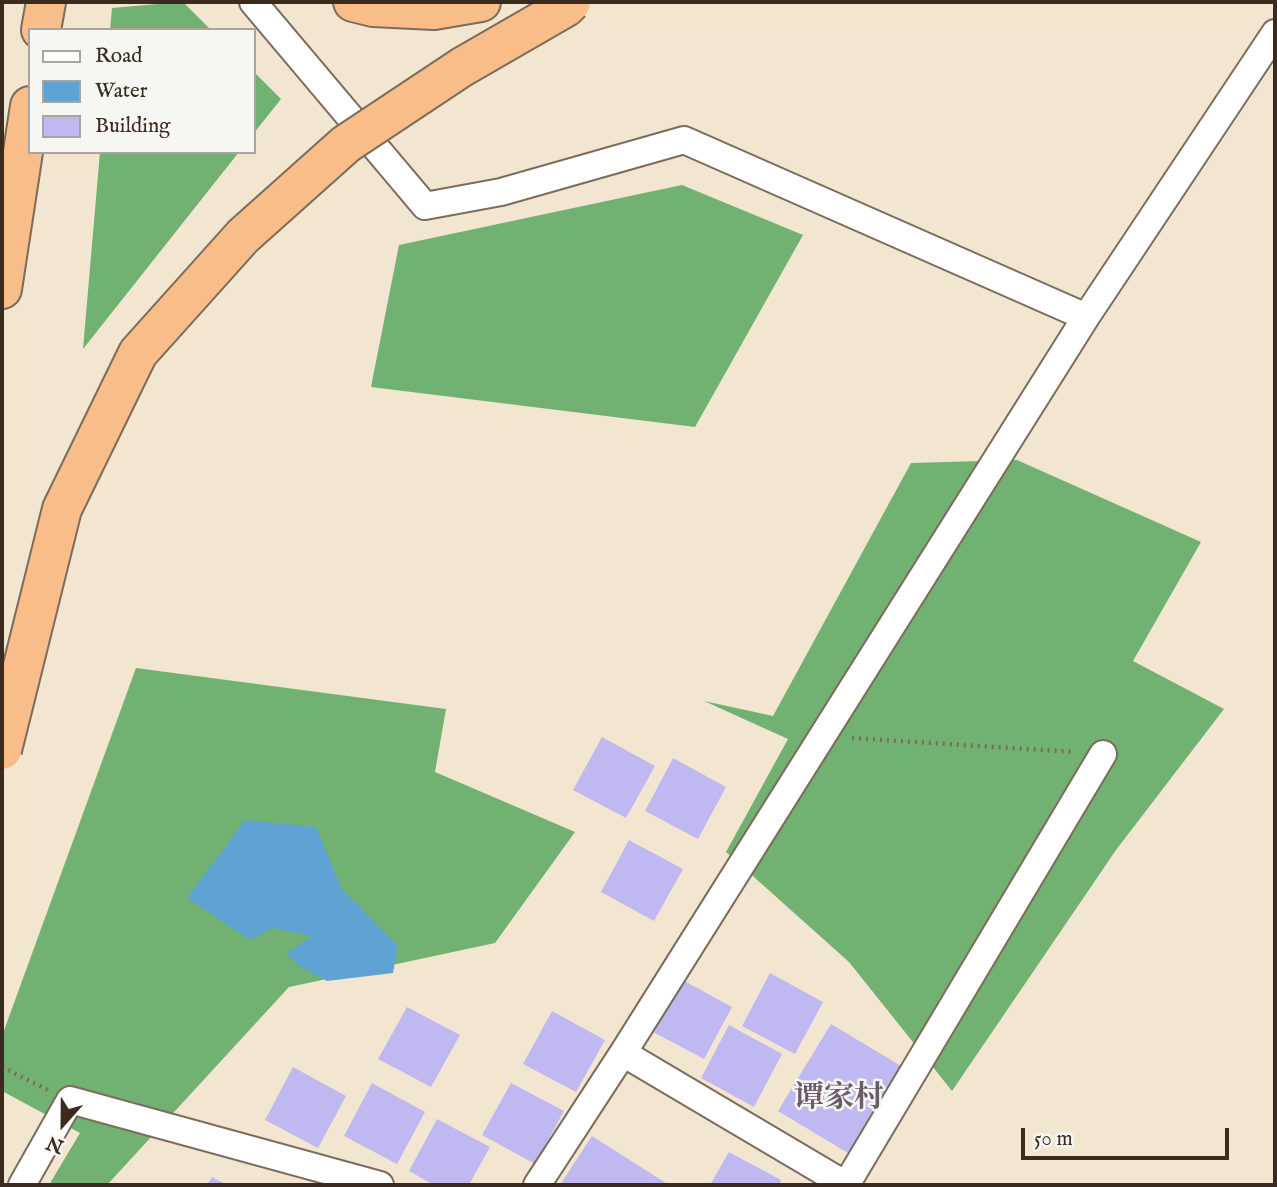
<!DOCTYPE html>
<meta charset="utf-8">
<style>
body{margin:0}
#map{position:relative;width:1277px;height:1187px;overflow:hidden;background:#f2e6d0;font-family:"IM FELL English",serif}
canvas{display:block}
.frame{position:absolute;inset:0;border:4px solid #3b2a1e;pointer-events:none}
.legend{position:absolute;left:28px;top:28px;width:228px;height:126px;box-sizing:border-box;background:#f6f6f2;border:2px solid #aba49d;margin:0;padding:9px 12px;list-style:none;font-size:21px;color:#3b2a1e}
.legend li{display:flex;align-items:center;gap:14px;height:35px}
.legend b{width:35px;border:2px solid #aba49d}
.north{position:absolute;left:28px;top:1089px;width:70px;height:70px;-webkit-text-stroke:5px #f6f6f2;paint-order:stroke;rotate:201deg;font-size:19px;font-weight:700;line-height:28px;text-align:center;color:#3b2a1e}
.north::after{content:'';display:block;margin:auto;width:24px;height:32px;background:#3b2a1e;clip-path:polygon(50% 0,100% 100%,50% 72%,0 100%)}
.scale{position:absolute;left:1021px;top:1128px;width:208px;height:32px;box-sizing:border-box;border:4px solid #3b2a1e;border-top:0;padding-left:9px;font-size:21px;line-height:24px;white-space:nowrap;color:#3b2a1e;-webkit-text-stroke:5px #f6f6f2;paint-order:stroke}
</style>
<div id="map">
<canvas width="1277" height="1187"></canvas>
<div class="frame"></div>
<ul class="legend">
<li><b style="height:9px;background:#fff"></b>Road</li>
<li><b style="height:19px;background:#5ea3d3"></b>Water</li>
<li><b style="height:19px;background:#c0b8f1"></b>Building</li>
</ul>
<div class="north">N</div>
<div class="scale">50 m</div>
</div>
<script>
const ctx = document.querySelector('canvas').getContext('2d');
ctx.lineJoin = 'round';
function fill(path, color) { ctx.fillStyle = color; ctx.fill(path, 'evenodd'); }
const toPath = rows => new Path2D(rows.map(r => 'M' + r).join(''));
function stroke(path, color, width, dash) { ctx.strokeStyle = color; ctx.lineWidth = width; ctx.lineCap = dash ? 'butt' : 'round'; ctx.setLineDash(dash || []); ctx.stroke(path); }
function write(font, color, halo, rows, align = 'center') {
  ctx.font = font + ' "IM FELL English","Noto Serif SC",serif'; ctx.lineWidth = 5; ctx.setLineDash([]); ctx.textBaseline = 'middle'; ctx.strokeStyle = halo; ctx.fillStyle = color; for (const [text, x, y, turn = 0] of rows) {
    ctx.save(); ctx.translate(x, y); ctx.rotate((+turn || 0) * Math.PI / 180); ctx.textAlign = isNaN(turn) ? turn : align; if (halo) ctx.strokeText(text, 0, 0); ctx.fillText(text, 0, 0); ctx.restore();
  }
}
fill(toPath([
 [180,2,183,2,211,30,110,30,112,8],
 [254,72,281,99,254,133],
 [100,152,239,152,83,349],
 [682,185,803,235,695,427,371,387,399,245],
 [1017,460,1201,542,1133,661,1224,709,1116,850,952,1091,849,962,726,852,788,739,704,701,773,716,911,463],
 [136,668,446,709,435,772,575,832,495,943,289,987,107,1185,49,1185,80,1133,2,1091,2,1036]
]), '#71b172');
fill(toPath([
 [245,820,316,827,342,889,398,946,393,973,327,981,301,967,286,954,312,936,272,928,250,940,187,898]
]), '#5ea3d3');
fill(toPath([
 [602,737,655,766,626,818,573,790],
 [673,758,726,787,698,839,645,811],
 [629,840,683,869,654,921,601,892],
 [770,973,823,1002,795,1054,742,1026],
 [679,978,732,1007,704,1059,651,1031],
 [407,1007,460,1035,431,1087,378,1059],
 [552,1011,605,1040,576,1092,523,1064],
 [831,1024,901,1066,848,1153,778,1111],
 [729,1025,782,1054,754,1107,701,1078],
 [293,1067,346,1096,318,1148,265,1120],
 [372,1083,425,1112,397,1164,344,1136],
 [511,1083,564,1111,535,1164,482,1135],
 [437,1119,490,1147,469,1185,434,1185,409,1171],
 [592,1136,669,1185,560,1185],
 [729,1152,781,1180,779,1185,710,1185],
 [212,1177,227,1185,207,1185]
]), '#c0b8f1');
const minor = toPath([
 [253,2,425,206,501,192,684,140,1086,317],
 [623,1053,846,1185],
 [22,1185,70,1100,380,1185],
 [537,1185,623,1053,1086,317,1275,33],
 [846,1185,1103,754]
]);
const motorway = toPath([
 [353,2,373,7,434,10,481,2],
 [41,30,46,2],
 [2,289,30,106]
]);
stroke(minor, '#7b6c5c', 30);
stroke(motorway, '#7b6c5c', 42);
stroke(toPath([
 [852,738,1074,752],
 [2,1067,48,1090]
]), '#7b6c5c', 4.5, [2, 5]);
stroke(minor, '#fff', 26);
stroke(motorway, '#f8bd89', 38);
const motorwayBridge = toPath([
 [2,750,62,509,138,353,243,236,346,144,462,67,566,7,571,2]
]);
stroke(motorwayBridge, '#7b6c5c', 42, []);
stroke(motorwayBridge, '#f8bd89', 38);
write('bold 30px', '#6a5c68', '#f6f6f2', [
 ["谭家村",839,1100]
]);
</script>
